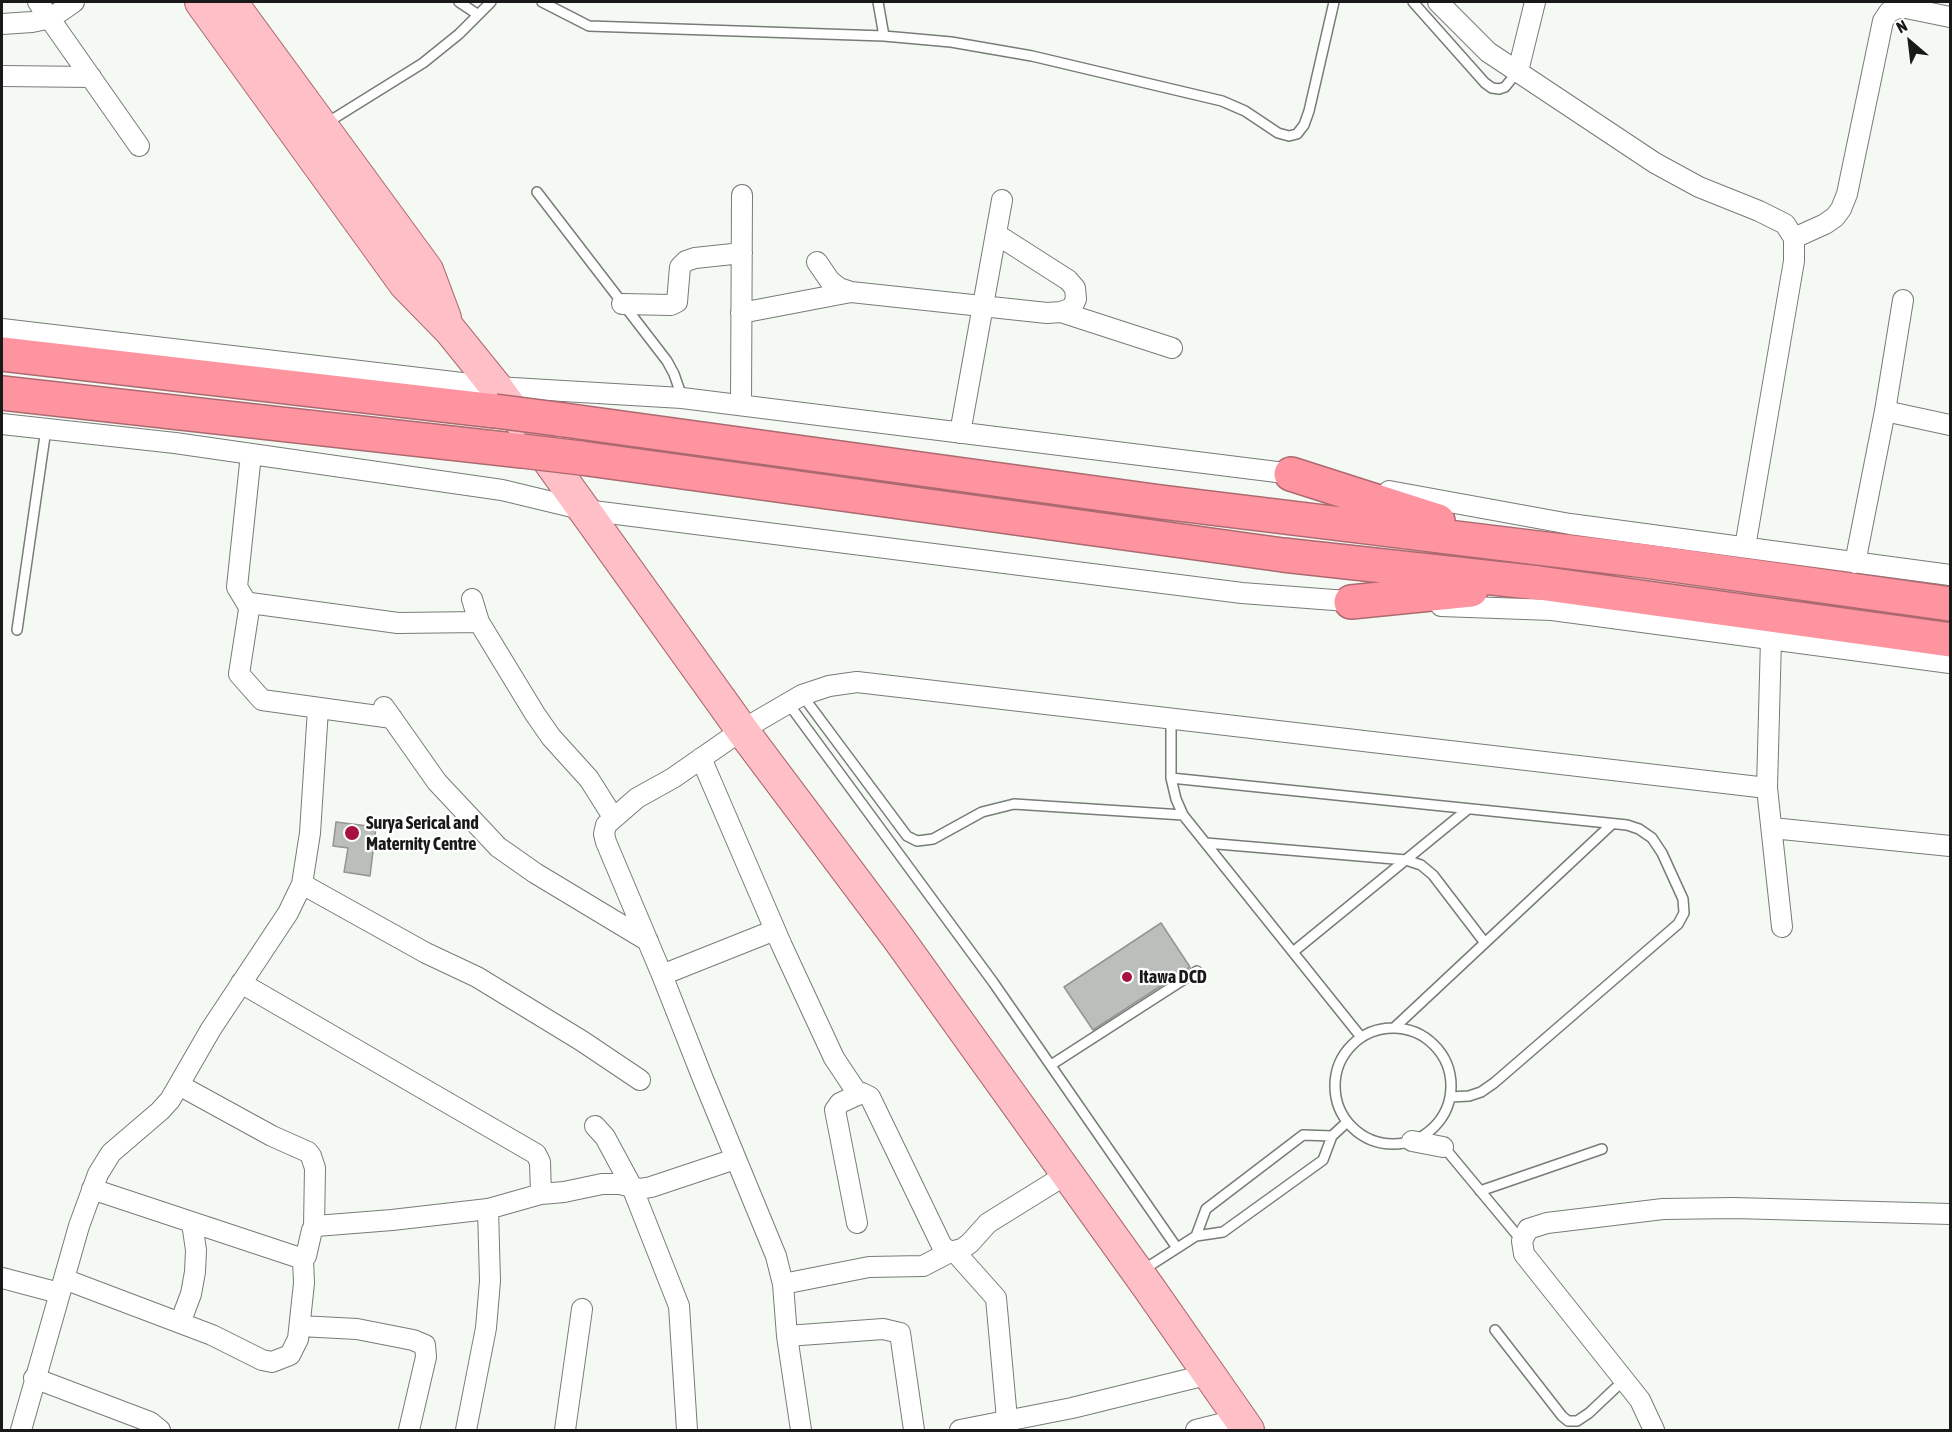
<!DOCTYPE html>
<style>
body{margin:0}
#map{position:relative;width:1952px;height:1432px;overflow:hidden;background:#f4f9f3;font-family:"Asap Condensed",sans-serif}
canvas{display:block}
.frame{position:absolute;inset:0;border:3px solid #181918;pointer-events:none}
.north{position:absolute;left:1880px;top:12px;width:60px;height:60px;-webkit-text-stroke:4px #fff;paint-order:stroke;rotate:332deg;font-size:16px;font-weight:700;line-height:24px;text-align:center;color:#181918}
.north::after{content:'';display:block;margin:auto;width:21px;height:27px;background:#181918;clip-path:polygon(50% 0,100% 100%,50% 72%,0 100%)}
</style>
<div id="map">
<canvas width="1952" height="1432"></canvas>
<div class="frame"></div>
<div class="north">N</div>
</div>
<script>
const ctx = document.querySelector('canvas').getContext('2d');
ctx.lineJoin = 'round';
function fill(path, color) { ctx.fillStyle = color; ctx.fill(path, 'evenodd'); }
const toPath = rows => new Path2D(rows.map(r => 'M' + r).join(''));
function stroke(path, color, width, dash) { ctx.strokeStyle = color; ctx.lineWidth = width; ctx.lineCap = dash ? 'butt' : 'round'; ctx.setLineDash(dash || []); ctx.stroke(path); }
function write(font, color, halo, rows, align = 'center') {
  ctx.font = font + ' "Asap Condensed",sans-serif'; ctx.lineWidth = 4.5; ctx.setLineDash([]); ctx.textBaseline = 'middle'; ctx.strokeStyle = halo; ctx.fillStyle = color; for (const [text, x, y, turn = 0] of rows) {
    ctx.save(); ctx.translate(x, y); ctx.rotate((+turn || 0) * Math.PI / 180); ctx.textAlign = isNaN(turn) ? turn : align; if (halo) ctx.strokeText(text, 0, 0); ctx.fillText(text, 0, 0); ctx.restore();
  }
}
const building = toPath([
 [336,822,376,827,370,876,344,872,348,848,333,846,336,822],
 [1161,923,1190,967,1093,1030,1064,987,1161,923]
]);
fill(building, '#babfba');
stroke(building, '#919691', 1.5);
const lane = toPath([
 [459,2,477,14],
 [542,2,589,26,884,36,951,42,1032,56,1222,101,1245,111,1278,133,1289,136,1297,134,1304,125,1309,111,1334,2],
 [878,2,884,36],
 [1413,2,1485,83,1492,88,1499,89,1505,87,1518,71],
 [325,124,423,63,459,34,491,2],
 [537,192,667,361,674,374,682,397],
 [17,630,46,429],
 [802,695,907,836,917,841,933,839,982,812,1014,804,1183,815],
 [788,703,993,982,1177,1248],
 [1171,717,1171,778,1176,799,1183,815,1361,1037],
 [1171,778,1627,825,1639,829,1652,838,1662,853,1683,899,1684,913,1678,924,1494,1083,1481,1092,1469,1096,1450,1097],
 [1206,843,1406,860,1421,865,1433,875,1485,943],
 [1293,952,1468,809],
 [1394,1028,1612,824],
 '1335 1086a58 58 0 1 1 116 0a58 58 0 1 1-116 0Z',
 [1051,1065,1197,971],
 [1443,1146,1522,1241],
 [1480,1191,1602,1149],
 [1196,1236,1206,1209,1303,1135,1332,1136],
 [1143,1270,1196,1236,1223,1232,1323,1160,1332,1136,1346,1123],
 [1495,1330,1562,1416,1568,1421,1577,1421,1589,1413,1624,1380]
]);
const street = toPath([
 [38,2,139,146],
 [1438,2,1488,52,1655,163,1699,187,1759,211,1785,224,1794,238,1794,261,1745,547],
 [2,24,32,22,51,18,74,2],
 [1518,71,1535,2],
 [2,76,91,77],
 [1794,238,1825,224,1835,217,1841,209,1847,194,1883,21,1889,12,1898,8,1906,8,1950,17],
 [817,262,830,281,839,288,851,292,1047,313,1061,312,1072,308,1076,299,1075,288,1068,280,996,234],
 [622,304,671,305,677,302,680,267,686,261,695,258,742,253],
 [1061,312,1172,348],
 [741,313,851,292],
 [2,329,496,387,682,398,1301,475],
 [741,405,742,195],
 [1885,411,1950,425],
 [2,424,175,443,502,490,585,510,1242,593,1360,602],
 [960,433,1002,200],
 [1389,491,1570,524,1950,575],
 [1855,563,1885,411,1903,300],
 [472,599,479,622,535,714,551,737,589,779,613,817],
 [1441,606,1552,610,1950,663],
 [249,607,237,587,251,454],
 [1771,639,1767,788,1782,927],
 [384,707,437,782,498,847,535,873,648,941],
 [392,718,262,700,239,674,250,603,398,623,479,622],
 [701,758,782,946,834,1058,858,1094],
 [1772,828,1950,846],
 [302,884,426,953,477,977,582,1041,640,1080],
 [662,975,775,930],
 [241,983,536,1154,540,1162,541,1194],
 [179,1085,272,1136,308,1152,311,1156,315,1168,314,1227],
 [595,1126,605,1137,632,1187,679,1306,687,1430],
 [1412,1141,1443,1147],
 [92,1189,303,1259,306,1256,312,1230,316,1226,392,1220,488,1209,541,1194,564,1192,602,1184,620,1184,640,1189,651,1187,735,1159],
 [857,1223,835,1110,840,1103,862,1093,870,1097,942,1246,950,1252,962,1249,970,1243,988,1223,1067,1174],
 [955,1252,996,1298,1008,1430],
 [2,1278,59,1293],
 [64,1279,212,1335,262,1360,272,1362,290,1355,298,1339,304,1283,303,1259],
 [783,1284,869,1267,923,1266,950,1252],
 [180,1323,191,1294,195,1272,196,1250,192,1223],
 [300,1326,357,1329,413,1340,425,1345,426,1357,409,1430],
 [787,1336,883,1329,900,1333,914,1430],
 [34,1378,150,1422,160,1430],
 [21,1430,79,1226,98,1174,111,1153,160,1111,170,1100,211,1029,288,913,302,884,310,833,318,709],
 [466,1430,486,1328,490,1281,488,1209],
 [565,1430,582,1309],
 [801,1430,787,1336,783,1284,776,1256,703,1079,662,975,606,842,604,834,606,825,637,798,673,778,742,730,802,695,829,686,857,682,1767,788],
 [960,1430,1072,1408,1210,1374],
 [1196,1430,1240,1419],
 [1654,1430,1640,1400,1524,1254,1522,1241,1528,1229,1547,1223,1663,1209,1734,1208,1950,1214]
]);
const primary = toPath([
 [201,2,405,284,450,330,496,387,742,730,898,938,1149,1288,1248,1430],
 [231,2,427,270,445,318]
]);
const highway = toPath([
 [2,354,495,411],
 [2,393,522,451],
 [557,419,1161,502,1645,561,1950,604],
 [581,458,1283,555,1539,583,1950,640],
 [1291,474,1438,521],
 [1351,602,1471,590]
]);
stroke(lane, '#777c77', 12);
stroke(street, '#777c77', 22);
stroke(primary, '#ad6970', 34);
stroke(highway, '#ad6970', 36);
stroke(lane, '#fff', 9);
stroke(street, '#fff', 20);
stroke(primary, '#febfc6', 32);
stroke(highway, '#fd94a0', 33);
const highwayBridge = toPath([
 [495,411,557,419],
 [522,451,581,458]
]);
stroke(highwayBridge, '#ad6970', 36, []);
stroke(highwayBridge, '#fd94a0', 33);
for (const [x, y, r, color] of [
 [352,833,8,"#a8113e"],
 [1127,977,6,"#a8113e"]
]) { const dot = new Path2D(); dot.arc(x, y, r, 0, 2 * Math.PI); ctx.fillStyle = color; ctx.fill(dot); stroke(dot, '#fff', 2); }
write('bold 18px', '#181918', '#fff', [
 ["Surya Serical and",366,823],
 ["Maternity Centre",366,844],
 ["Itawa DCD",1139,977]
], 'left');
</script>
